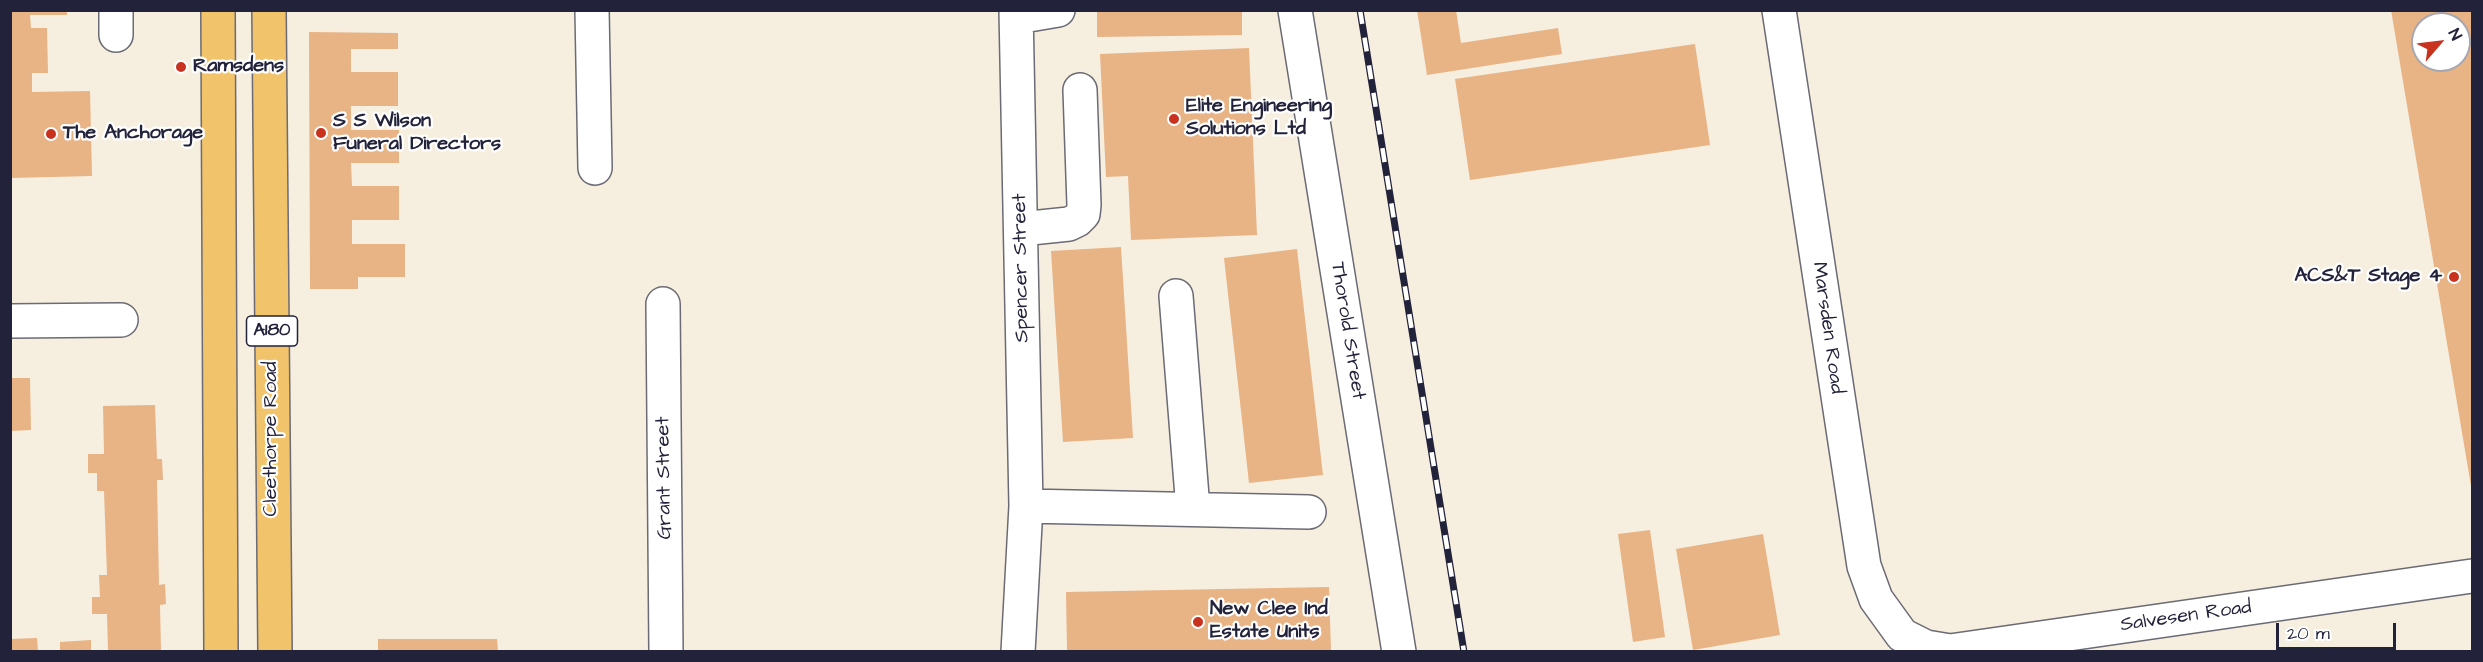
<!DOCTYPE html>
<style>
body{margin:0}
#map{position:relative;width:2483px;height:662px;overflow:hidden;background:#f6efdf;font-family:"Architects Daughter",sans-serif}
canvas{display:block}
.frame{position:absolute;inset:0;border:12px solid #22223b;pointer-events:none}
.north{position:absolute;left:2411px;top:12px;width:60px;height:60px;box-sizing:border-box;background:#fff;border:2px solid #a7a7b1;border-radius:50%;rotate:62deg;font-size:16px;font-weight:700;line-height:24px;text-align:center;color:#22223b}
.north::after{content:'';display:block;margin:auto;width:21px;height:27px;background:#c8321e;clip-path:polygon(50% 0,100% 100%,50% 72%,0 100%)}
.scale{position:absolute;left:2276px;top:623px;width:120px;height:27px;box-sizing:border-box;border:3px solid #22223b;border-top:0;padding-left:8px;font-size:18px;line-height:21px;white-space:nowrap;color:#22223b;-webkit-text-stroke:4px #fff;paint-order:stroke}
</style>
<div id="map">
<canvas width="2483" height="662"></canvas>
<div class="frame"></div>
<div class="north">N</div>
<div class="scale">20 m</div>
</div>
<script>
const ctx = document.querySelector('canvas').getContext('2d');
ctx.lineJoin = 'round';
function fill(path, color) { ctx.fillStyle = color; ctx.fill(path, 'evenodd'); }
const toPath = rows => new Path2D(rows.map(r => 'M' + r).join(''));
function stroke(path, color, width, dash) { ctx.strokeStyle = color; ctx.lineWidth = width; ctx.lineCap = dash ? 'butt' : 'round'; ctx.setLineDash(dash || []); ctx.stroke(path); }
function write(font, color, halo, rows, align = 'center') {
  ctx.font = font + ' "Architects Daughter",sans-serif'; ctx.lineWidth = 4.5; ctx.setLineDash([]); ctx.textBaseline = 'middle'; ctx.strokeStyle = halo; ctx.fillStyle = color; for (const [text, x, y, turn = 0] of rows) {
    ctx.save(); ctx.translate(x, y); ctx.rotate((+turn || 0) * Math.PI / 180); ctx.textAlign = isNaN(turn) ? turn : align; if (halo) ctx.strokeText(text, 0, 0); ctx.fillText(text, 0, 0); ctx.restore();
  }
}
fill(toPath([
 [10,10,67,10,67,15,30,15,31,28,47,28,48,73,32,73,32,92,90,91,92,176,10,178],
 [1097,10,1242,10,1242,35,1097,37],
 [1417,10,1456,10,1461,43,1558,28,1562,54,1427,75],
 [2391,10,2472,10,2472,486,2471,486],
 [2423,24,2459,24,2459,60,2423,60],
 [309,32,398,33,398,49,351,49,351,72,398,72,398,106,351,106,351,130,399,130,399,163,351,163,352,186,399,186,399,220,352,220,352,244,405,244,405,277,358,277,358,289,310,289],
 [1695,44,1710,145,1470,180,1455,79],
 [1249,48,1257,235,1131,240,1128,176,1106,177,1100,54],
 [1121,247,1133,438,1063,442,1051,251],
 [1297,249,1323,475,1249,483,1224,258],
 [10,378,30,378,31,430,10,431],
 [155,405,157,459,162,459,163,480,157,480,159,585,165,584,166,604,160,605,161,651,108,651,107,614,92,614,92,597,100,597,99,575,107,575,104,491,97,491,97,473,88,473,88,454,104,454,103,406],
 [1650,530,1665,637,1633,642,1618,534],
 [1763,534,1780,635,1693,650,1676,549],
 [1329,587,1331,651,1067,651,1066,592],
 [37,638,38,651,10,651,10,639],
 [378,639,497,639,498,651,378,651],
 [91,640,91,651,60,651,60,642]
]), '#e8b385');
const minor = toPath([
 [116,10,116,35],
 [592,10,595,168],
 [1016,10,1026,506,1018,652],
 [1295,10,1399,652],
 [1779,10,1864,566,1876,599,1902,635,1926,647,1950,651,2472,576],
 [1017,17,1058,10],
 [1021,229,1069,224,1077,220,1083,214,1084,205,1080,90],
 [1176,296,1193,509],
 [663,304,666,652],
 [10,321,121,320],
 [1026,506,1309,512]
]);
const major = toPath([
 [218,10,221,652],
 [269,10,275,652]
]);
stroke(minor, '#6c6a74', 36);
stroke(major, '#6c6a74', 36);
stroke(minor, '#fff', 33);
stroke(major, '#f1c36a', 33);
const rail = toPath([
 [1360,10,1464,652]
]);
stroke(rail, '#22223b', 7);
stroke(rail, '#fff', 4.5, [14]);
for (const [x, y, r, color] of [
 [181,67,6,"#c8321e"],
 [1174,119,6,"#c8321e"],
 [321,133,6,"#c8321e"],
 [51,134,6,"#c8321e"],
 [2454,277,6,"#c8321e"],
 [1198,622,6,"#c8321e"]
]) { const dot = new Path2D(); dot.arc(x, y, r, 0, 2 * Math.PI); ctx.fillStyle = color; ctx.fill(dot); stroke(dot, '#fff', 2); }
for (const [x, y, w] of [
 [272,331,51]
]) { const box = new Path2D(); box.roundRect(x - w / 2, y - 15, w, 30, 4.5); ctx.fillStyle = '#fff'; ctx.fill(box); stroke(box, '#22223b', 1.5); }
write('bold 18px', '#22223b', null, [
 ["A180",272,331]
]);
write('bold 20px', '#22223b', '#fff', [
 ["Ramsdens",193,67],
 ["Elite Engineering",1186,107],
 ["Solutions Ltd",1186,130],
 ["S S Wilson",333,122],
 ["Funeral Directors",333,145],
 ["The Anchorage",63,134],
 ["ACS&T Stage 4",2442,277,"right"],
 ["New Clee Ind",1210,610],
 ["Estate Units",1210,633]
], 'left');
write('20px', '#22223b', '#fff', [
 ["Spencer Street",1022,268,-91],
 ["Marsden Road",1827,328,82],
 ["Thorold Street",1347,331,81],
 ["Cleethorpe Road",272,439,-90],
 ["Grant Street",665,478,-91],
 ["Salvesen Road",2186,617,-8]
]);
</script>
